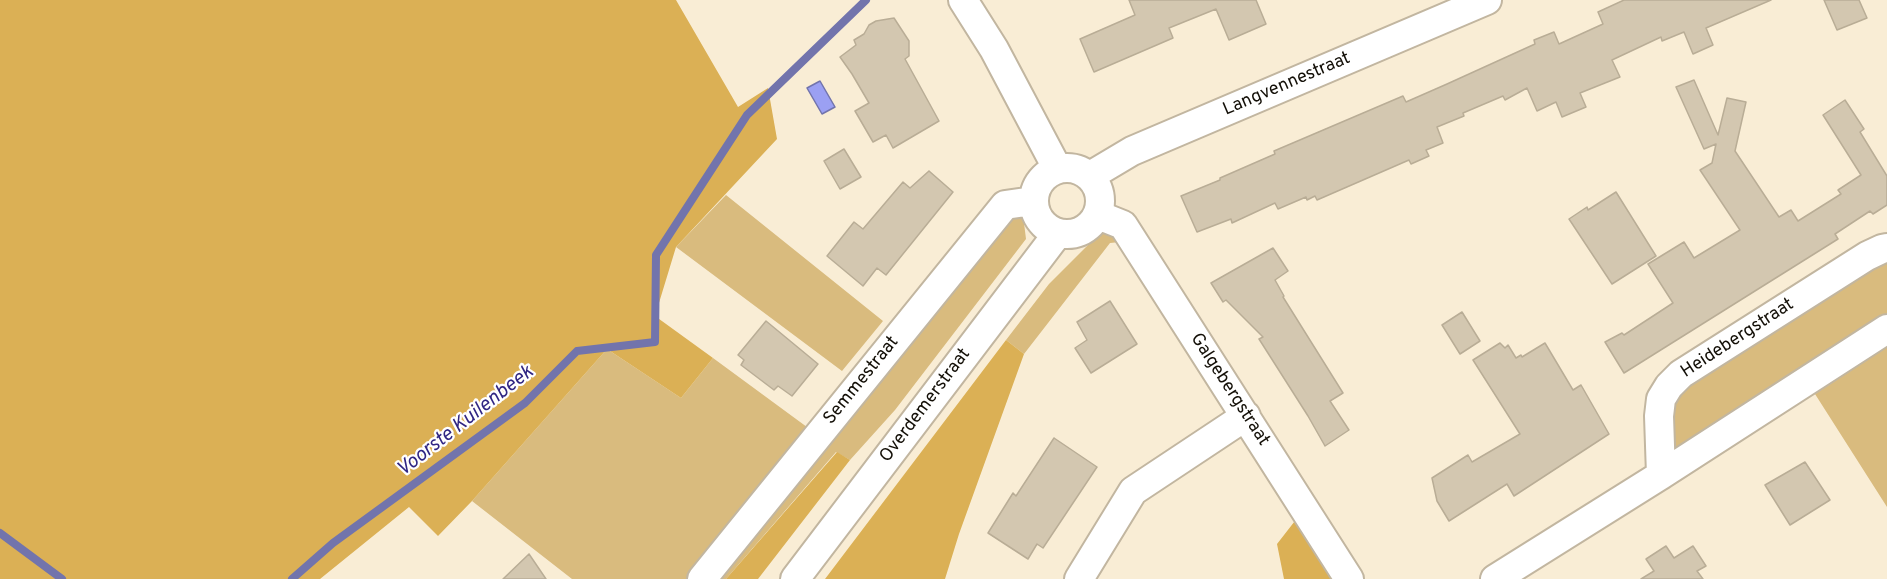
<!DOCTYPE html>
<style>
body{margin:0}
canvas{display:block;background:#f9edd5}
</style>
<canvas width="1887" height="579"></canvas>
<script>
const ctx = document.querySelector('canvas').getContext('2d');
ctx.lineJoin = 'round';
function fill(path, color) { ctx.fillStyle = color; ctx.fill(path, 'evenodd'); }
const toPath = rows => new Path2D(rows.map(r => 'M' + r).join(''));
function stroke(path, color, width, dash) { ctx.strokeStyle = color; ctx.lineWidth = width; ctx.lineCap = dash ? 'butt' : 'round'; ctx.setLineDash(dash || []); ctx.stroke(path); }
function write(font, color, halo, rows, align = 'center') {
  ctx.font = font + ' Overpass,sans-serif'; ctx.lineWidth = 4.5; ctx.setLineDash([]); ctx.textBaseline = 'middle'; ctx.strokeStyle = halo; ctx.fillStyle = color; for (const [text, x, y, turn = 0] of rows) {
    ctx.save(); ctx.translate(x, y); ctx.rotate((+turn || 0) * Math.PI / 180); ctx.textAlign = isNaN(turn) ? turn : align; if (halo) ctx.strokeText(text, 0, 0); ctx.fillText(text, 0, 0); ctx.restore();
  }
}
fill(toPath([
 [726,195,883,321,842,371,676,247],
 [1010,215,1023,215,1026,239,895,410,850,460,836,452,726,579,713,579],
 [1106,232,1114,235,1120,242,1110,243,1024,354,1006,340,1049,284,1099,234],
 [1887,259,1887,320,1678,449,1674,447,1667,417,1680,389],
 [1887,347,1887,507,1815,394],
 [607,349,681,398,713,358,811,430,687,579,572,579,472,501]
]), '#d9bb7e');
fill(toPath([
 [0,0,676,0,738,107,768,88,777,139,676,247,655,316,713,358,681,398,607,349,472,501,438,536,409,507,320,579,0,579],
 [1006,340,1024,354,959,534,945,579,825,579],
 [837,452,850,460,758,579,726,579],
 [1298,517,1334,579,1284,579,1277,544]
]), '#dbb055');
const water = toPath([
 [820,81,835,107,822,114,807,88,820,81]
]);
fill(water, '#9ba0f3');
stroke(water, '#7274ac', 1.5);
stroke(toPath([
 [0,533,62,579],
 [292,579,333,543,525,403,577,351,655,342,656,255,747,115,866,0]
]), '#7274ac', 8);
const building = toPath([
 [1129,0,1256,0,1266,24,1229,40,1216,9,1169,28,1173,38,1094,72,1080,39,1135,15,1129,0],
 [1624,0,1771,0,1706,28,1713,45,1693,54,1684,32,1662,41,1661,37,1612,60,1620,77,1580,93,1586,107,1562,117,1556,102,1537,111,1527,88,1505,100,1503,96,1463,113,1464,116,1437,127,1443,143,1426,150,1429,156,1411,164,1409,160,1317,200,1315,196,1307,200,1306,197,1278,209,1275,203,1232,223,1231,219,1197,232,1181,196,1220,180,1220,178,1275,154,1274,151,1403,96,1406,102,1447,84,1535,44,1534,40,1554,32,1559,44,1603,24,1598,12,1624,0],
 [1824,0,1859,0,1867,18,1837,30,1824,0],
 [894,18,909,41,909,56,905,59,939,121,893,148,886,135,873,142,855,111,869,103,852,74,840,57,856,45,854,40,864,34,869,25,876,21,894,18],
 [1694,80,1718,135,1727,98,1746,102,1735,151,1779,217,1791,210,1798,221,1841,194,1838,190,1861,175,1823,115,1845,100,1864,129,1860,132,1887,176,1887,205,1873,214,1870,211,1835,234,1838,239,1624,373,1605,342,1622,333,1624,335,1673,303,1648,264,1684,242,1694,258,1740,230,1700,170,1712,163,1716,144,1704,149,1676,87,1694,80],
 [844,149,861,177,840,189,824,161,844,149],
 [929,171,953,192,886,275,877,268,863,286,827,256,854,222,863,229,903,182,910,188,929,171],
 [1616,192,1656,256,1612,284,1569,219,1587,207,1588,210,1616,192],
 [1273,248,1288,271,1275,280,1284,296,1283,297,1343,393,1330,401,1349,430,1325,446,1308,416,1259,339,1263,337,1226,300,1223,302,1211,283,1273,248],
 [1110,301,1137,344,1091,373,1075,348,1087,340,1077,322,1110,301],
 [1462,312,1480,341,1460,354,1442,325,1462,312],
 [766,321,818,364,792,396,778,386,774,390,741,365,744,360,738,355,766,321],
 [1500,343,1505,348,1508,345,1516,358,1521,355,1522,357,1545,343,1573,390,1581,385,1609,434,1514,496,1507,484,1449,521,1437,501,1432,478,1468,455,1472,462,1520,434,1473,360,1500,343],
 [1054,438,1097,467,1043,548,1037,544,1028,559,988,533,1013,493,1016,496,1054,438],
 [1805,462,1830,500,1790,525,1765,485,1805,462],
 [1666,546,1674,558,1693,546,1706,566,1697,571,1703,579,1641,579,1654,571,1646,559,1666,546],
 [529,554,546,579,503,579,529,554]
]);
fill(building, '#d3c7b0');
stroke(building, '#b9ad96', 1.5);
const minor = toPath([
 [963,0,994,49,1057,168],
 '1034 201a33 33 0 1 1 66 0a33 33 0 1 1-66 0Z',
 [1090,176,1132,151,1487,0],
 [1098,215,1123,225,1349,579],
 [1661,475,1659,416,1661,399,1669,386,1681,374,1867,256,1882,249,1887,248],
 [702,579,1005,205,1033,201],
 [795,579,1058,233],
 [1079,579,1133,491,1246,416],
 [1495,579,1661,475,1887,329]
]);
stroke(minor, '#c2b6a0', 32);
stroke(minor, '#fff', 28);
write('18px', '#130f07', '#fff', [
 ["Langvennestraat",1287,85,-23],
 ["Heidebergstraat",1738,339,-33],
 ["Semmestraat",862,381,-51],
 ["Galgebergstraat",1229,390,57],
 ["Overdemerstraat",926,406,-53]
]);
write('italic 20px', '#302683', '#fff', [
 ["Voorste Kuilenbeek",466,422,-38]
]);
</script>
